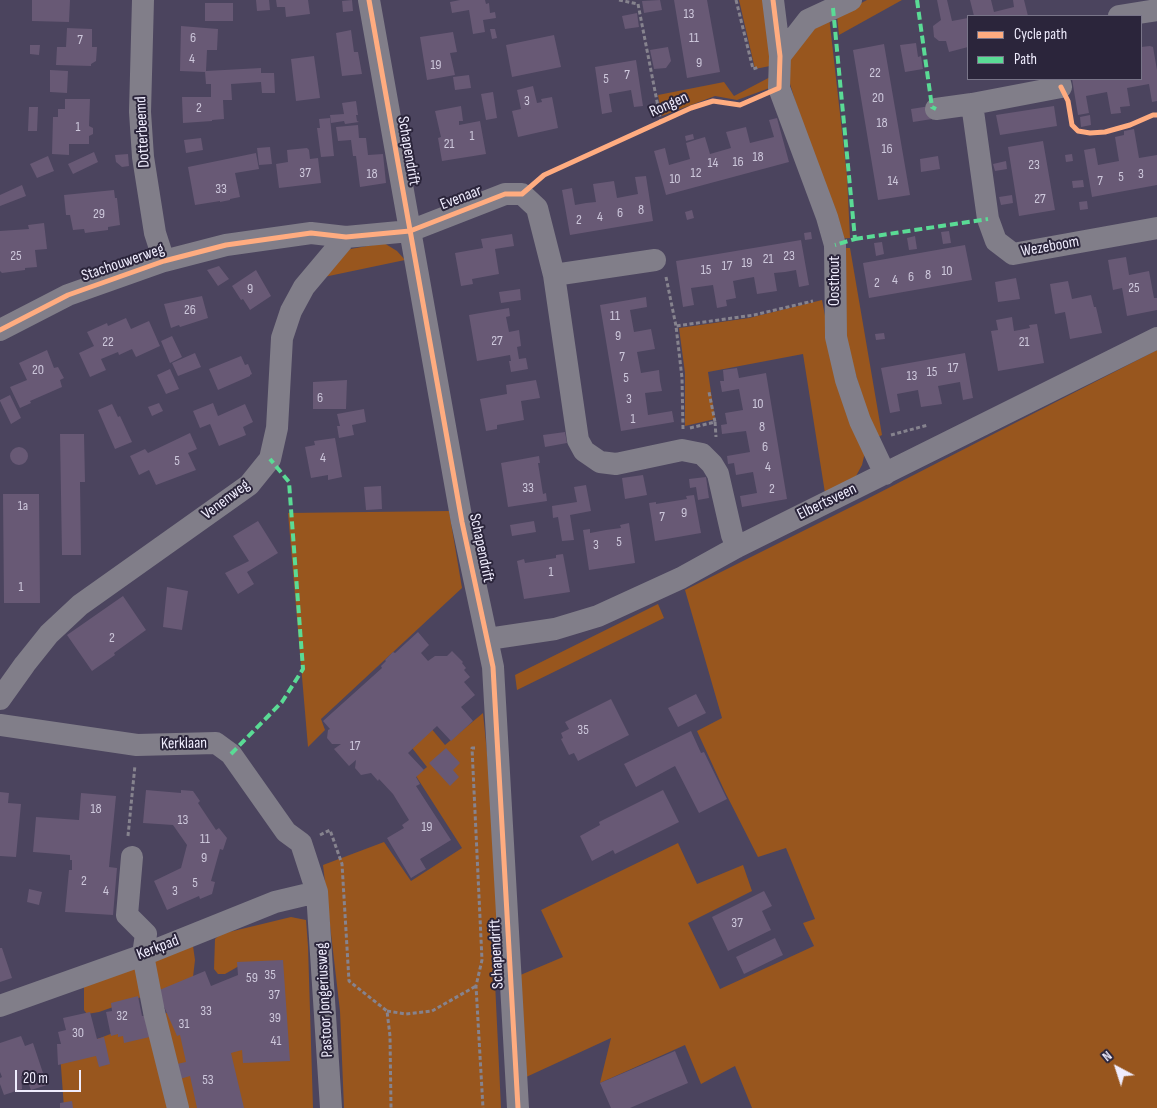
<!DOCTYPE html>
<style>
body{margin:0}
#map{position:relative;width:1157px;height:1108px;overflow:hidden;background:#4b445e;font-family:"Sofia Sans Condensed",sans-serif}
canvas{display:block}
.legend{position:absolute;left:967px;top:15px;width:175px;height:65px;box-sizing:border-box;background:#2b253b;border:1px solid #797589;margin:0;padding:6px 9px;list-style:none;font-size:15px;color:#efecfd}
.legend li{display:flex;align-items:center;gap:10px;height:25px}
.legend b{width:25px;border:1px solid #797589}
.north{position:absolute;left:1092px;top:1043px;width:50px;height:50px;-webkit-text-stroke:4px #2b253b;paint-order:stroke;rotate:320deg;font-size:14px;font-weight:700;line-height:20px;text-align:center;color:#efecfd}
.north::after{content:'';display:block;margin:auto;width:18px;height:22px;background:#efecfd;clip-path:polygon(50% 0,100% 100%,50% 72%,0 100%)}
.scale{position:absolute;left:15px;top:1070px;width:66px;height:22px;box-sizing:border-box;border:2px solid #efecfd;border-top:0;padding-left:6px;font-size:15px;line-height:18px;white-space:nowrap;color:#efecfd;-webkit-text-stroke:4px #2b253b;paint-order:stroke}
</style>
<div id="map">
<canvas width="1157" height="1108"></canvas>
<ul class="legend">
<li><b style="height:6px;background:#ffac80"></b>Cycle path</li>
<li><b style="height:6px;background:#5adb95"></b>Path</li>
</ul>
<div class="north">N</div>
<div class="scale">20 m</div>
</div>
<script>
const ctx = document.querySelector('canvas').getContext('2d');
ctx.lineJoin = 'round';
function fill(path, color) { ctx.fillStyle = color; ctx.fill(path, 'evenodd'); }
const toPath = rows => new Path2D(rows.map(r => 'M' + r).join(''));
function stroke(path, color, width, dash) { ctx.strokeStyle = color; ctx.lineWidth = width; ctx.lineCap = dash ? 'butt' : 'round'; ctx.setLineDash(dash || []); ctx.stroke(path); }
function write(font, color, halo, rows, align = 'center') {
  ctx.font = font + ' "Sofia Sans Condensed",sans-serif'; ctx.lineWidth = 4; ctx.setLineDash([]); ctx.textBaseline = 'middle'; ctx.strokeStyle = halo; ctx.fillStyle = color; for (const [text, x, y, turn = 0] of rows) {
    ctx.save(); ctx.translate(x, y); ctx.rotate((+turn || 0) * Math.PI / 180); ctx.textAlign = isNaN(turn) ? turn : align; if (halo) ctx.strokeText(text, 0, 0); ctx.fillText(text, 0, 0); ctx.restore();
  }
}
fill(toPath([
 [739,0,767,0,775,65,755,69],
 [867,0,902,0,839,35,837,16],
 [829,16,847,176,850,238,837,239,787,74,788,56,806,33],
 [774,75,775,86,737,100,715,96,662,116,658,95,724,82,734,96],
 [384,243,397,251,405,260,324,277,345,250],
 [840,248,850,248,882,435,874,439,843,329],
 [822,300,832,353,866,448,862,465,856,476,825,493,803,354,708,372,715,419,685,426,685,373,679,328,749,318],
 [1157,350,1157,1108,752,1108,735,1066,701,1084,685,1045,600,1083,611,1038,524,1078,518,976,563,957,541,910,678,843,697,884,743,865,752,891,688,923,720,989,814,946,803,923,815,919,786,848,758,857,725,792,697,731,722,718,685,590,867,499],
 [449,511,462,588,321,719,325,730,308,747,288,513],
 [658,604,664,618,517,690,515,675],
 [483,713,491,792,501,943,495,982,501,1108,344,1108,340,1011,323,865,384,842,411,881,462,848,416,776,427,767,409,744,430,727,445,745],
 [291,917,306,920,308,946,313,1108,64,1108,60,1053,169,1012,250,991,239,966,225,974,218,974,214,969,215,939,221,934],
 [193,946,195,960,193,977,181,983,99,1012,87,1014,84,1010,84,983]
]), '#98561e');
fill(toPath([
 [32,0,70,0,69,22,32,21],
 [256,0,269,0,270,10,257,11],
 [276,0,308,0,310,14,286,17,285,7,277,7],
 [352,0,353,11,343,12,342,1],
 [460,0,485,0,486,4,489,3,490,13,495,12,496,18,483,20,485,32,473,34,469,10,452,13,450,2],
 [660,0,662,10,644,13,642,1],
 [674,0,707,0,720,72,687,78],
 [937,0,947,0,952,21,968,18,968,47,949,52,946,41,939,41,934,37,933,26,941,20],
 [970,0,991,0,994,12,1014,7,1013,0,1024,0,1028,16,974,16],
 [205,3,233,3,233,21,205,21],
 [637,13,639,27,625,29,622,16],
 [181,26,218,29,217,50,207,50,206,71,261,68,261,73,274,73,275,93,262,93,261,82,231,84,232,100,223,100,224,119,212,120,212,121,183,123,182,97,211,97,211,84,206,84,205,72,180,71],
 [67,28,92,29,92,47,97,47,96,61,91,64,91,66,56,65,57,47,66,47],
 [490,29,495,29,497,38,492,39],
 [351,30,354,52,358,52,362,74,342,76,336,33],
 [453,32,457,52,450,53,455,75,427,80,420,37],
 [554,35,561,67,512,77,506,45],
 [916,43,918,57,921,56,923,69,905,72,900,45],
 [884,44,910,195,878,200,853,50],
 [30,45,40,45,39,55,30,54],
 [1150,46,1153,47,1157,70,1157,101,1152,102,1149,84,1127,88,1130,106,1120,107,1121,113,1111,114,1107,92,1086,96,1089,113,1078,115,1072,79,1141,79,1141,47],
 [668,47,671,61,666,68,654,69,650,50],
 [314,56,320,98,296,101,291,59],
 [636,60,643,106,634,107,631,90,609,94,612,112,602,114,595,67],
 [50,70,68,71,67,93,50,92],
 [469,75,471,88,455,90,453,77],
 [533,86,537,103,542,102,541,99,552,97,558,128,518,137,512,111,521,109,517,90],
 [493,92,497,118,486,120,481,94],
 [65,99,90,99,89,126,93,128,93,134,89,136,89,144,69,144,69,155,52,154,53,117,58,117,58,109,65,109],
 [356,101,358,115,356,115,357,121,359,122,345,124,344,121,331,123,330,115,344,114,342,103],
 [461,106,463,121,459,121,459,125,480,121,486,154,442,161,438,138,441,137,435,111],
 [930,106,932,119,913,122,911,109],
 [1054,106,1057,126,1000,135,996,115],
 [29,107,38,107,37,131,28,131],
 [1090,115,1091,125,1081,127,1080,117],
 [330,118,334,156,321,157,317,128,320,128,319,119],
 [777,118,789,162,666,195,654,151,665,148,669,165,690,159,686,143,695,140,705,137,710,154,731,148,726,132,746,127,750,143,774,137,769,120],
 [358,125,359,138,366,138,368,155,383,154,386,183,360,187,356,156,353,156,351,140,338,141,336,127],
 [1134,129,1139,158,1157,155,1157,185,1092,197,1084,150,1095,148,1098,165,1119,161,1115,137,1124,135,1124,131],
 [693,134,694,139,686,141,685,136],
 [201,138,203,150,186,153,184,140],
 [1043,141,1055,210,1019,216,1008,147],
 [270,147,272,164,259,165,257,148],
 [307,148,309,150,310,159,318,158,321,183,279,188,276,164,288,162,287,150],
 [94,152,98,162,73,174,68,164],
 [256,153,259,169,235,173,240,197,230,199,230,200,220,202,220,201,195,205,188,167],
 [128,154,129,166,122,167,116,162,115,155],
 [1072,154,1073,161,1066,162,1065,155],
 [48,156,54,171,37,178,30,164],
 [938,156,940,169,921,172,920,159],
 [1006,161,1007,169,995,171,993,164],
 [646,176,653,221,570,235,562,190,572,188,575,205,586,203,596,202,593,184,614,181,617,198,638,194,635,177],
 [1083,180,1084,187,1073,188,1072,181],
 [22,185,26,196,0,206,0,195],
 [114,190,115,198,117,198,120,225,108,227,108,230,85,233,84,229,73,230,70,215,66,215,64,195],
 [1012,195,1013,203,1001,205,999,197],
 [1087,201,1088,209,1080,210,1079,202],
 [692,210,694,218,687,220,685,212],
 [44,223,47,249,35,250,37,267,25,268,25,270,2,273,0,271,0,231,29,229,28,225],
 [949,231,951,243,943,244,941,232],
 [811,232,812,239,805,240,804,233],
 [512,234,514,246,495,249,499,274,472,279,473,284,461,286,455,253,483,248,481,239],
 [915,236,917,249,909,250,907,238],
 [801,240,809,285,799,287,796,270,785,272,774,273,777,291,757,294,754,277,743,279,733,281,736,298,726,300,727,306,717,308,713,285,691,288,694,305,683,307,676,261],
 [882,242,884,254,876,256,874,243],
 [965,245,972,280,869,298,863,263],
 [1126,257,1129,275,1149,271,1154,298,1157,298,1157,310,1127,316,1122,288,1113,290,1108,260],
 [219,266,229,279,218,286,207,270],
 [256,270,271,296,250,310,243,299,241,300,232,286],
 [1016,278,1020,299,998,302,995,282],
 [1068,281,1072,299,1091,295,1094,307,1096,307,1102,333,1070,339,1065,312,1055,314,1050,284],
 [520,289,521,300,501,303,499,292],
 [202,296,208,318,180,327,179,325,171,328,164,304],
 [646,297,647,307,630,310,634,332,651,329,655,349,637,352,641,373,659,370,660,381,662,391,645,393,648,415,672,411,674,422,621,431,600,305],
 [509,308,510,316,506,317,509,332,519,330,521,346,517,347,519,359,526,358,528,369,511,372,509,361,511,361,510,355,477,361,469,315],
 [1012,317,1014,331,1030,328,1029,325,1037,324,1044,363,998,371,991,331,998,330,996,320],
 [126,318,131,329,149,321,160,346,136,357,132,349,119,355,118,352,101,359,106,370,90,377,79,353,94,346,87,332,107,323,108,326],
 [884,333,885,339,876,340,875,334],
 [172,336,182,357,170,363,161,341],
 [47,350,54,368,58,367,64,378,60,380,62,387,30,401,31,403,20,408,10,387,27,380,19,363],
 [195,353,201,367,178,376,172,363],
 [965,353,973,398,963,400,960,382,938,386,942,404,921,407,918,390,897,394,900,411,890,413,881,368],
 [241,356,245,365,248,364,252,374,250,375,250,376,218,390,209,369],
 [737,368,739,378,766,373,787,499,742,507,740,496,757,493,753,472,736,475,734,463,728,464,727,456,750,452,746,431,722,434,721,425,727,424,725,413,743,410,739,389,722,392,720,381,724,381,723,370],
 [170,369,179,389,166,394,157,375],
 [347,380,346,409,313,409,313,382],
 [536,380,540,398,521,401,524,420,497,425,497,429,486,431,480,399,507,394,506,385],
 [10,395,21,418,11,424,0,401,0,400],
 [159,403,163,411,152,416,148,407],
 [213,403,218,416,245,404,253,422,243,427,246,435,219,446,210,424,200,428,193,411],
 [112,404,118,417,120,416,132,442,115,449,98,410],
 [364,409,366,422,352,425,354,435,339,438,337,426,340,426,337,414],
 [565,432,567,443,545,447,543,435],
 [190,433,197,449,188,453,196,470,156,485,149,470,139,475,130,456,145,449,148,453],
 [60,434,84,434,85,482,80,482,81,555,62,555],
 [335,438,342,477,328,480,328,475,311,478,305,447,315,445,314,441],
 '10 456a9 9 0 1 1 18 0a9 9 0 1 1-18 0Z',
 [539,456,540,463,538,463,543,494,546,493,547,501,508,507,501,463],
 [643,475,647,495,625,499,622,478],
 [706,477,709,498,698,500,696,487,690,488,689,479],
 [586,485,591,511,570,515,574,540,562,541,558,517,553,518,552,506,577,502,574,487],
 [381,486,382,509,366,510,364,487],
 [3,494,39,494,40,603,4,603],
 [694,495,701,533,655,541,649,503,656,502,656,504,687,499,686,496],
 [258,521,278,553,247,572,254,584,238,594,225,573,249,561,233,536],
 [534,521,536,532,512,536,510,525],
 [629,523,635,563,589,570,583,530,590,529,590,533,606,530,621,528,620,525],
 [563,554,570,592,524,599,517,561,524,559,525,563,556,558,556,555],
 [167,587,188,591,182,630,163,627],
 [123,596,146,630,114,653,115,655,92,671,67,635],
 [418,632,429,645,421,653,428,661,435,656,447,656,452,651,463,662,462,663,466,668,464,670,470,677,464,682,475,695,461,707,473,721,451,741,437,726,408,753,424,770,416,777,420,784,416,786,451,840,420,859,426,869,411,878,387,838,404,828,402,825,409,820,393,794,379,779,378,781,371,773,361,775,355,768,356,760,349,766,334,749,341,744,332,744,327,738,328,730,330,729,323,721,382,668,381,666,386,661,385,660,393,652,395,653],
 [696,694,706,713,678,727,668,708],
 [611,699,629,735,578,761,574,753,569,755,561,739,563,738,561,733,569,729,565,722],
 [691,731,701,753,704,752,727,799,699,813,675,766,636,787,624,764],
 [446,748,460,763,453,770,459,777,450,786,429,763],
 [146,790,181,793,181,790,193,791,200,801,198,803,216,830,219,828,227,838,223,850,220,849,211,881,215,882,212,894,200,899,199,896,167,910,154,881,181,868,187,845,173,825,143,823],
 [663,790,679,822,615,854,613,850,592,861,580,836,600,825,599,822],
 [0,792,9,793,8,803,21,804,16,857,0,856],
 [81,793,116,796,109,867,117,868,113,915,65,912,69,870,72,870,72,860,70,860,70,855,33,852,36,817,79,820],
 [29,889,42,892,39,905,27,902],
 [764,891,772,906,762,911,771,930,728,951,712,917],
 [775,938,783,955,744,974,736,957],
 [0,948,2,948,12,978,0,982],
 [283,960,290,1061,243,1063,242,1050,231,1053,244,1108,197,1108,190,1076,180,1079,177,1064,186,1062,180,1035,177,1036,157,991,205,971,211,986,238,975,237,962],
 [138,996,142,1016,150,1015,154,1036,124,1043,123,1036,118,1037,118,1034,111,1036,106,1012,112,1011,111,1003],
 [90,1012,97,1039,104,1037,110,1064,99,1067,96,1056,58,1065,57,1044,61,1044,58,1032,66,1030,63,1018],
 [21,1036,25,1046,33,1043,47,1085,31,1090,25,1075,21,1076,22,1089,4,1095,0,1084,0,1078,2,1077,0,1072,0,1043],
 [675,1051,688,1083,630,1108,611,1108,600,1083],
 [72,1101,73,1108,60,1108,60,1103]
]), '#685975');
stroke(toPath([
 [619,0,638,4,661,122],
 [736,0,753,69,759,67],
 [666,277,676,326],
 [715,422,716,437],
 [690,428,715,422,709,392],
 [683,429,682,378,676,326,754,315,813,301],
 [891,435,928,425],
 [475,748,472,748,482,960,476,986,483,1108],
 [320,835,330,830,342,864,349,981,387,1011,390,1036,391,1108],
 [128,836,135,765],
 [387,1011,406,1014,432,1011,476,986]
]), '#86838e', 3, [4, 2.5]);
stroke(toPath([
 [143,0,140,112,143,157,155,233,164,261],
 [369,0,462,522,493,667,518,1108],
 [773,0,780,56,779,88,827,217,835,245,836,337,846,380,860,421,885,474],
 [1119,16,1157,10],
 [780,56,808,20,851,0],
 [972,104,988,219,996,241,1013,254,1157,228],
 [936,109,972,104,1061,87,1059,79],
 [554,275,655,260],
 [0,330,68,295,164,261,226,245,311,233,346,237,410,231,505,194,522,194,537,208,554,275,578,440,584,451,600,462,616,464,682,450,702,454,712,464,718,474,732,535,737,547],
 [488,639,555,629,598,616,681,578,737,547,1157,338],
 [0,699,25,664,49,634,80,605,249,485,270,459,277,428,282,338,291,311,304,287,346,237],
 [0,725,137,745,216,743,231,754,286,832,301,843,317,892,331,1108],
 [132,857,127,915,146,934,143,955,154,1012,178,1108],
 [0,1006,143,955,275,902,317,892]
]), '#817e89', 22);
stroke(toPath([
 [917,0,932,107,936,109],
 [833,8,855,239,835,245],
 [855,239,988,219],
 [231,754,282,702,303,669,289,482,270,459]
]), '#5adb95', 4, [8, 4]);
stroke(toPath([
 [369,0,462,522,493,667,518,1108],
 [1061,87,1068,101,1072,125,1078,131,1090,133,1105,132,1130,125,1153,115,1157,115],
 [0,330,68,295,164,261,226,245,311,233,346,237,410,231,505,194,522,194,544,175,691,108,713,101,740,105,779,88,780,56,773,0]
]), '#ffac80', 5);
write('14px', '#cdc7db', null, [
 ["13",689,14],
 ["6",193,38],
 ["11",694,38],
 ["7",80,40],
 ["4",192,59],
 ["9",699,63],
 ["19",436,65],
 ["22",875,73],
 ["7",627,75],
 ["5",606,79],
 ["20",878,98],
 ["3",527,101],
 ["2",199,108],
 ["18",882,123],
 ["1",78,127],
 ["1",472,136],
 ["21",449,144],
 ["16",887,149],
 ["18",758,157],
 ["16",738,162],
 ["14",713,163],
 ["23",1034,165],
 ["37",305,173],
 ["12",696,173],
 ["18",372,174],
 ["3",1141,174],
 ["5",1121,177],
 ["10",675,179],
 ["14",893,181],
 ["7",1100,181],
 ["33",221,189],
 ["27",1040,199],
 ["8",641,210],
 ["6",620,213],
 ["29",99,214],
 ["4",600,217],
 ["2",579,220],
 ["25",16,256],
 ["23",789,256],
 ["21",768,259],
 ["19",747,263],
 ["17",727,266],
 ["15",706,270],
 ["10",947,271],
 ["8",928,275],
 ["6",911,277],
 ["4",895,280],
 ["2",877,283],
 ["25",1134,288],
 ["9",250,289],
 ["26",190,310],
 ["11",615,316],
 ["9",618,336],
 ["27",497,341],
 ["22",108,342],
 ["21",1024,342],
 ["7",622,357],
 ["17",953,368],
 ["20",38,370],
 ["15",932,372],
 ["13",912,376],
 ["5",626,378],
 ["6",320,398],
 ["3",629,399],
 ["10",758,404],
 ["1",633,419],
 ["8",762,427],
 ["6",765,447],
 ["4",323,458],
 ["5",177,461],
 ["4",768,467],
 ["33",528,488],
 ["2",772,489],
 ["1a",23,506],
 ["9",684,513],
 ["7",662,517],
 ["5",619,542],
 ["3",596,545],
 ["1",551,572],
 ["1",21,587],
 ["2",112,638],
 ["35",583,730],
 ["17",355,746],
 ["18",96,809],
 ["13",183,820],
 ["19",427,827],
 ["11",205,839],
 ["9",204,858],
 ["2",84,881],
 ["5",195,883],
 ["4",106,891],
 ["3",175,891],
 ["37",737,923],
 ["35",270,975],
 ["59",252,978],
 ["37",274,995],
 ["33",206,1011],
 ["32",122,1016],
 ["39",275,1018],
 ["31",184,1024],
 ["30",78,1033],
 ["41",276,1041],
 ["53",208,1080]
]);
write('16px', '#efecfd', '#2b253b', [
 ["Rongen",669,105,-24],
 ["Dotterbeemd",143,132,-93],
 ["Schapendrift",408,151,80],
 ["Evenaar",461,198,-21],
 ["Wezeboom",1050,247,-10],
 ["Stachouwerweg",123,263,-19],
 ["Oosthout",835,281,-90],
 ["Venenweg",226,500,-37],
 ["Elbertsveen",827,502,-26],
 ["Schapendrift",481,548,78],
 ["Kerklaan",184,744,-1],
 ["Kerkpad",158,948,-21],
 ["Schapendrift",497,954,-93],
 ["Pastoor Jongeriusweg",325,1000,-93]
]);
</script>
